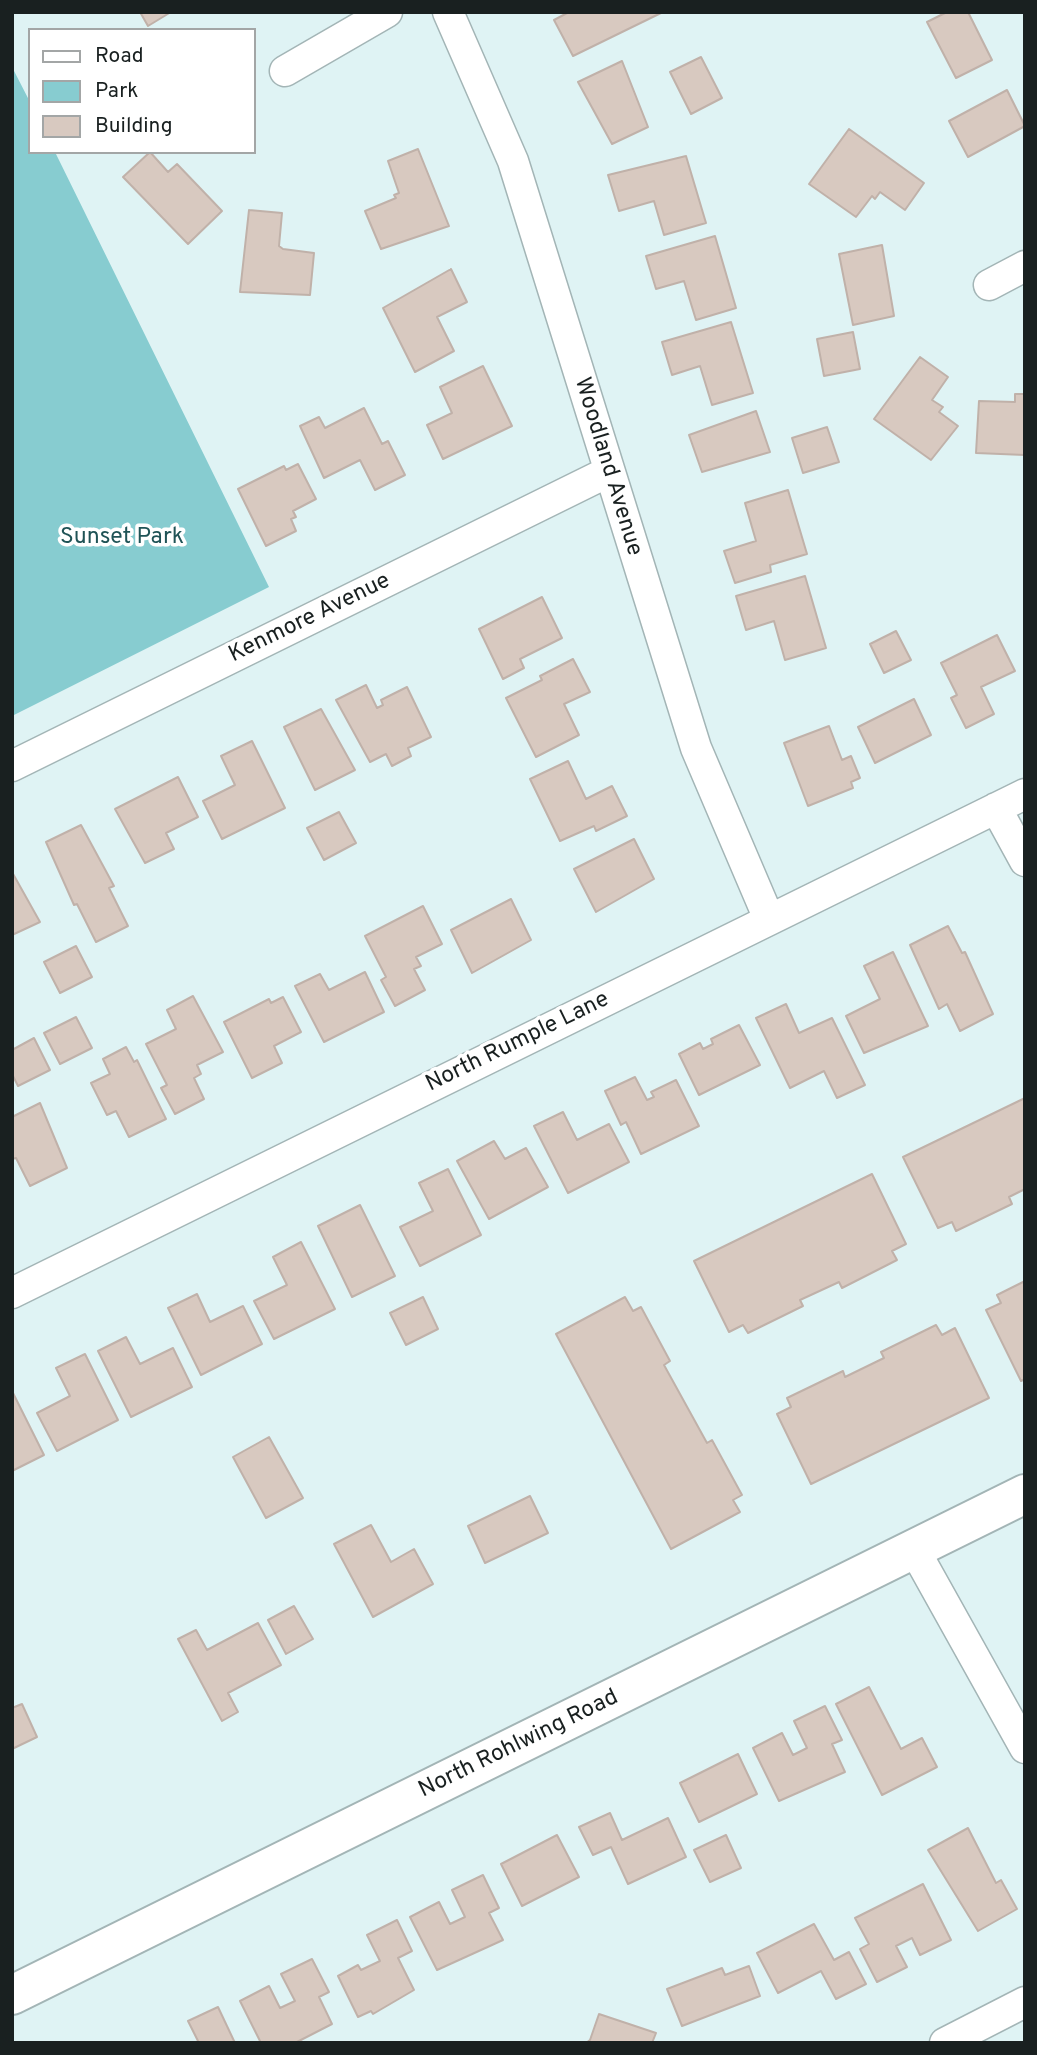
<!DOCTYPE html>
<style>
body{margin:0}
#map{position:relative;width:1037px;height:2055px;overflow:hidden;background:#dff3f4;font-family:Overpass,sans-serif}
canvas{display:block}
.frame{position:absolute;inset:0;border:14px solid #192020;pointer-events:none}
.legend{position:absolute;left:28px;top:28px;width:228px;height:126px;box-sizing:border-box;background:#fff;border:2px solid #a3a6a6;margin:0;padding:9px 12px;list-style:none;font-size:21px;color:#192020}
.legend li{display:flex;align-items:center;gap:14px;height:35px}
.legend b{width:35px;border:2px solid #a3a6a6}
</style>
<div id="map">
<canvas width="1037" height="2055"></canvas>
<div class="frame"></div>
<ul class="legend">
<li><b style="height:9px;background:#fff"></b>Road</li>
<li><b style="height:19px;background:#87ccd0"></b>Park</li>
<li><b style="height:19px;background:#d8c9c0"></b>Building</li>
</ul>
</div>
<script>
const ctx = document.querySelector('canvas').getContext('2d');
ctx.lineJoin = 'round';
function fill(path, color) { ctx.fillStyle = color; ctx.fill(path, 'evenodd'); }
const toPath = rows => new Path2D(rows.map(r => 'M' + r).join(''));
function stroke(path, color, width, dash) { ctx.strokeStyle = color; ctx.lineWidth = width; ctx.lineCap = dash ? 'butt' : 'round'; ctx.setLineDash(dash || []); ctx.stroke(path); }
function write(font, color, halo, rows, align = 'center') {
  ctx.font = font + ' Overpass,sans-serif'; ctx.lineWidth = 7; ctx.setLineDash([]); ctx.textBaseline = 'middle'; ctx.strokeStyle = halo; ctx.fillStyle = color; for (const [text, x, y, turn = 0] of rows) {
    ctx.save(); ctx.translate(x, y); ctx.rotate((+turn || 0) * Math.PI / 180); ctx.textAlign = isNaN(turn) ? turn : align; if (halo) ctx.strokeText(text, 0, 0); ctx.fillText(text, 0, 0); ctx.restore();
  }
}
fill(toPath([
 [12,67,30,102,30,152,55,152,269,587,12,716]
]), '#87ccd0');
const building = toPath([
 [140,12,171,12,148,26,140,12],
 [569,12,663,12,573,56,554,20,569,12],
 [947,12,968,12,992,60,956,78,927,22,947,12],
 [701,57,722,98,691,114,670,72,701,57],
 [622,61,648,127,612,144,578,82,622,61],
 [1007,90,1025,126,968,157,949,121,1007,90],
 [849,129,924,183,905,210,880,192,875,199,872,196,856,217,809,184,849,129],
 [418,149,449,226,381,249,365,211,396,198,394,195,399,193,388,161,418,149],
 [150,152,168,172,177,164,222,211,188,244,123,177,150,152],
 [686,156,706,223,664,235,654,201,619,211,608,175,686,156],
 [249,210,282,213,279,246,283,249,314,253,310,295,240,292,249,210],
 [715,236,736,308,696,320,684,281,656,289,646,256,715,236],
 [882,245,894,316,853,325,839,254,882,245],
 [451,269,467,302,437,317,454,351,415,372,383,308,451,269],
 [731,322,753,393,712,405,700,366,672,375,662,342,731,322],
 [853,332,860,369,824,376,817,339,853,332],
 [920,357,948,377,932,400,943,407,939,412,958,426,931,460,874,419,920,357],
 [483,366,512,426,443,459,427,425,452,413,440,387,483,366],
 [1015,394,1025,394,1025,455,976,453,979,401,1015,402,1015,394],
 [364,408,382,444,388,441,405,475,375,490,360,460,324,478,300,426,319,417,325,428,364,408],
 [756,411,770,452,702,472,689,435,756,411],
 [827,427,839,462,803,473,792,438,827,427],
 [298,464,316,499,293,511,296,517,291,519,296,531,266,546,238,489,284,466,286,470,298,464],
 [788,490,807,554,770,565,771,572,735,583,724,551,756,541,745,503,788,490],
 [805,576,826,648,785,660,774,621,746,630,736,596,805,576],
 [542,597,562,638,520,659,524,668,503,679,479,629,542,597],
 [896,631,911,660,884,673,870,644,896,631],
 [997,635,1015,671,981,687,994,714,966,728,951,698,957,695,941,663,997,635],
 [573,659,590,692,564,704,579,735,536,757,506,698,542,680,540,676,573,659],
 [366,685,377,708,383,705,381,700,407,687,431,737,408,748,411,756,392,766,386,754,370,762,336,700,366,685],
 [914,699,931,735,875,763,858,727,914,699],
 [321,709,355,770,315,790,284,727,321,709],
 [829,726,842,760,851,756,860,778,851,782,853,788,808,806,784,743,829,726],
 [252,741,285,808,222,839,203,801,235,785,221,756,252,741],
 [568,761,586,799,612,786,627,816,596,831,594,826,560,841,530,779,568,761],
 [178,777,198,817,166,833,174,849,145,863,115,809,178,777],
 [339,812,356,843,324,860,307,828,339,812],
 [81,825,114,886,109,888,128,926,96,942,77,904,74,905,46,842,81,825],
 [634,839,654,879,596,912,574,869,634,839],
 [12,872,40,922,12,935,12,872],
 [511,899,531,940,472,973,451,930,511,899],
 [423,906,442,944,416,957,421,966,414,969,425,990,395,1006,381,980,386,977,365,936,423,906],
 [948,926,962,953,965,952,993,1014,960,1031,947,1004,939,1009,910,945,948,926],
 [76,946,92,977,60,993,44,962,76,946],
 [893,952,928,1026,864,1053,846,1016,880,999,864,966,893,952],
 [365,972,384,1012,324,1042,295,986,320,974,329,990,365,972],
 [193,996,223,1052,197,1065,201,1074,194,1078,204,1099,175,1114,161,1088,167,1085,146,1044,176,1029,167,1010,193,996],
 [283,997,301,1032,274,1046,282,1063,252,1078,224,1022,269,999,271,1003,283,997],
 [786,1004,799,1033,832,1018,865,1085,837,1098,824,1071,790,1088,756,1018,786,1004],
 [76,1017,92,1048,60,1064,44,1033,76,1017],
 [739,1025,760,1065,699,1095,679,1054,700,1043,703,1049,713,1044,711,1039,739,1025],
 [34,1038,50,1070,18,1086,12,1074,12,1050,34,1038],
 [126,1047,134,1062,137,1060,166,1119,129,1137,116,1111,107,1115,91,1083,110,1074,103,1059,126,1047],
 [635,1077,647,1100,654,1097,651,1092,676,1080,699,1126,641,1154,626,1122,621,1125,605,1091,635,1077],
 [1025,1098,1025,1189,1009,1197,1012,1204,956,1231,952,1222,938,1228,903,1157,1025,1098],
 [40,1103,67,1168,30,1186,16,1158,12,1159,12,1117,40,1103],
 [563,1112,577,1140,609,1124,629,1162,568,1193,534,1126,563,1112],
 [494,1141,505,1159,526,1148,548,1187,489,1219,457,1161,494,1141],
 [448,1169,481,1235,420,1266,400,1227,433,1211,419,1183,448,1169],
 [872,1174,906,1244,892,1251,897,1260,842,1288,839,1282,800,1300,803,1306,748,1333,743,1325,729,1332,694,1261,872,1174],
 [360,1205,395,1276,352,1297,318,1226,360,1205],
 [301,1242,335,1309,274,1339,254,1301,287,1285,273,1257,301,1242],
 [1025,1281,1025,1379,1021,1381,986,1310,1001,1303,997,1295,1025,1281],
 [197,1294,210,1322,243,1306,262,1344,201,1375,168,1308,197,1294],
 [423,1297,438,1329,406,1345,390,1313,423,1297],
 [625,1297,633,1311,641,1307,670,1361,664,1365,707,1443,712,1440,742,1495,733,1500,740,1512,671,1549,556,1334,625,1297],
 [936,1325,942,1335,955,1328,989,1398,811,1484,777,1414,791,1407,787,1398,843,1371,845,1377,884,1358,881,1352,936,1325],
 [126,1337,140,1364,173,1348,192,1387,131,1417,98,1351,126,1337],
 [85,1354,118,1420,57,1451,37,1413,70,1396,56,1368,85,1354],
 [12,1391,44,1455,12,1471,12,1391],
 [269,1437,303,1498,266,1518,233,1457,269,1437],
 [530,1496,548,1533,485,1563,468,1526,530,1496],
 [371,1525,391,1562,414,1549,433,1584,373,1617,334,1544,371,1525],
 [294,1606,313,1639,286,1654,268,1620,294,1606],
 [258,1623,281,1665,228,1693,238,1712,222,1721,178,1639,196,1630,207,1650,258,1623],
 [869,1687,901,1749,922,1738,937,1767,882,1795,836,1704,869,1687],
 [22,1704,37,1737,12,1749,12,1708,22,1704],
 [825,1706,842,1740,832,1744,845,1772,779,1801,753,1748,782,1733,793,1755,807,1748,794,1721,825,1706],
 [738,1754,757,1794,699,1822,680,1783,738,1754],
 [610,1813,622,1840,668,1818,686,1857,628,1884,611,1847,593,1855,579,1827,610,1813],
 [968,1828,996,1883,1001,1880,1017,1909,978,1931,928,1850,968,1828],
 [557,1835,579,1877,522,1906,501,1864,557,1835],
 [726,1835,741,1868,710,1882,694,1850,726,1835],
 [483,1875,499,1908,489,1913,503,1940,437,1970,410,1917,439,1902,450,1924,465,1917,452,1890,483,1875],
 [923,1884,951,1940,920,1955,912,1938,896,1946,907,1967,877,1982,860,1949,869,1944,855,1918,923,1884],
 [397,1920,412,1951,398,1958,414,1990,373,2014,371,2011,358,2017,338,1976,358,1965,361,1970,380,1961,367,1935,397,1920],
 [814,1924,834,1960,849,1952,866,1984,836,1999,821,1971,778,1993,757,1953,814,1924],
 [312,1959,329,1992,319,1997,332,2024,295,2043,261,2043,240,2001,269,1986,280,2008,295,2001,281,1974,312,1959],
 [749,1966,760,1996,682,2026,667,1989,722,1968,725,1975,749,1966],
 [218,2007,235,2043,199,2043,188,2021,218,2007],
 [599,2014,656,2033,652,2043,586,2043,590,2040,599,2014]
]);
fill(building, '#d8c9c0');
stroke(building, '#c0b1a9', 2);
const minor = toPath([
 [448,12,513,161,696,748,769,919],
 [285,71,387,12],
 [989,285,1025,266],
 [12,766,608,472],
 [996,808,1025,861],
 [12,1293,1025,794],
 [914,1549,1025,1748],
 [945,2043,1025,2002]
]);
const major = toPath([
 [12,1995,1025,1494]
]);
stroke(minor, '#a3b5b6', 33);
stroke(major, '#a3b5b6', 42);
stroke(minor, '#fff', 30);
stroke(major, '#fff', 38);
write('23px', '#192020', '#fff', [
 ["Woodland Avenue",607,467,73],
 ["Kenmore Avenue",310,619,-26],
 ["North Rumple Lane",518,1043,-26],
 ["North Rohlwing Road",519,1745,-26]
]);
write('23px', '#1f5356', '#fff', [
 ["Sunset Park",122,538]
]);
</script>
